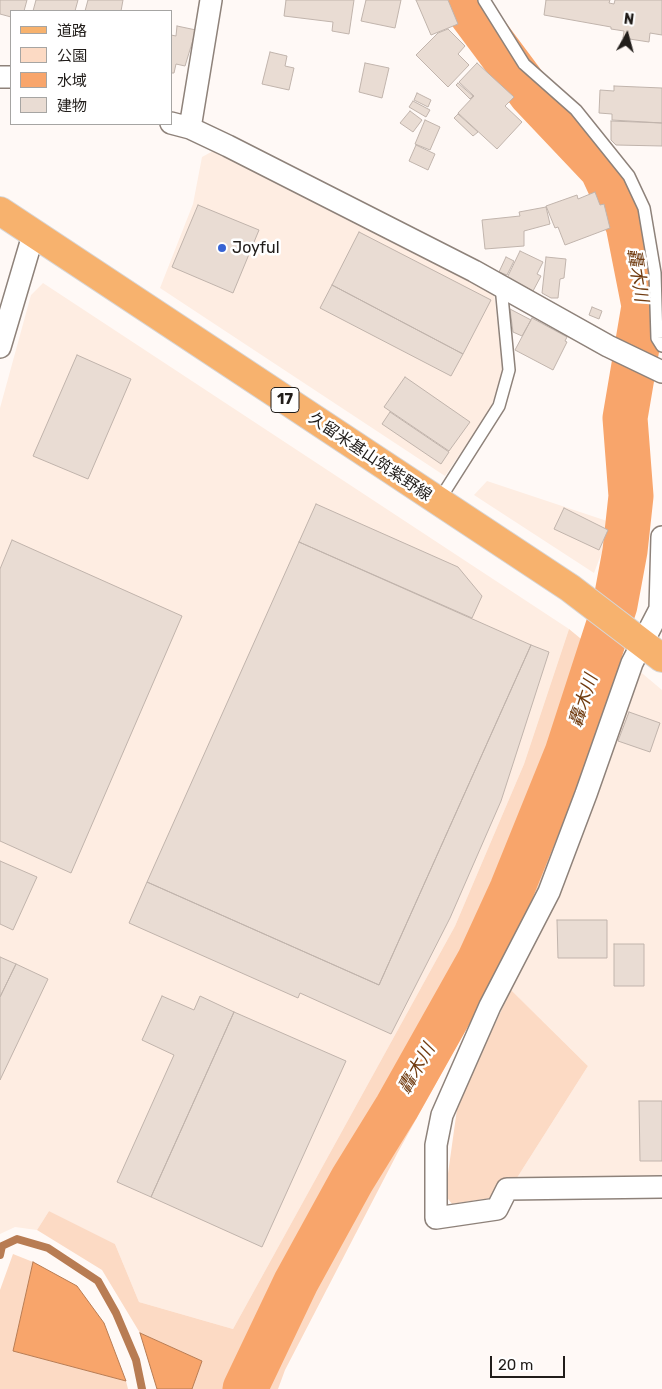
<!DOCTYPE html>
<meta charset="utf-8">
<style>
body{margin:0}
#map{position:relative;width:662px;height:1389px;overflow:hidden;background:#fff9f6;font-family:Rubik,"Noto Sans JP",sans-serif}
canvas{display:block}
.legend{position:absolute;left:10px;top:10px;width:162px;height:115px;box-sizing:border-box;background:#fff;border:1px solid #a6a5a3;margin:0;padding:6px 9px;list-style:none;font-size:15px;color:#211d1a}
.legend li{display:flex;align-items:center;gap:10px;height:25px}
.legend b{width:25px;border:1px solid #a6a5a3}
.north{position:absolute;left:602px;top:10px;width:50px;height:50px;-webkit-text-stroke:4px #fff;paint-order:stroke;rotate:7deg;font-size:14px;font-weight:700;line-height:20px;text-align:center;color:#211d1a}
.north::after{content:'';display:block;margin:auto;width:18px;height:22px;background:#211d1a;clip-path:polygon(50% 0,100% 100%,50% 72%,0 100%)}
.scale{position:absolute;left:490px;top:1356px;width:75px;height:22px;box-sizing:border-box;border:2px solid #211d1a;border-top:0;padding-left:6px;font-size:15px;line-height:18px;white-space:nowrap;color:#211d1a;-webkit-text-stroke:4px #fff;paint-order:stroke}
</style>
<div id="map">
<canvas width="662" height="1389"></canvas>
<ul class="legend">
<li><b style="height:6px;background:#f7b26e"></b>道路</li>
<li><b style="height:14px;background:#fcdac4"></b>公園</li>
<li><b style="height:14px;background:#f8a56b"></b>水域</li>
<li><b style="height:14px;background:#e9dcd3"></b>建物</li>
</ul>
<div class="north">N</div>
<div class="scale">20 m</div>
</div>
<script>
const ctx = document.querySelector('canvas').getContext('2d');
ctx.lineJoin = 'round';
function fill(path, color) { ctx.fillStyle = color; ctx.fill(path, 'evenodd'); }
const toPath = rows => new Path2D(rows.map(r => 'M' + r).join(''));
function stroke(path, color, width, dash) { ctx.strokeStyle = color; ctx.lineWidth = width; ctx.lineCap = dash ? 'butt' : 'round'; ctx.setLineDash(dash || []); ctx.stroke(path); }
function write(font, color, halo, rows, align = 'center') {
  ctx.font = font + ' Rubik,"Noto Sans JP",sans-serif'; ctx.lineWidth = 5; ctx.setLineDash([]); ctx.textBaseline = 'middle'; ctx.strokeStyle = halo; ctx.fillStyle = color; for (const [text, x, y, turn = 0] of rows) {
    ctx.save(); ctx.translate(x, y); ctx.rotate((+turn || 0) * Math.PI / 180); ctx.textAlign = isNaN(turn) ? turn : align; if (halo) ctx.strokeText(text, 0, 0); ctx.fillText(text, 0, 0); ctx.restore();
  }
}
fill(toPath([
 [213,151,494,293,503,373,490,410,445,476,160,288,193,204,202,157],
 [43,283,569,629,524,764,455,926,233,1329,139,1302,115,1244,49,1211,37,1230,15,1227,0,1234,0,408,31,295],
 [487,481,613,523,594,573,474,495],
 [637,669,662,690,662,1179,515,1181,588,1066,511,990,556,891]
]), '#feede2');
fill(toPath([
 [569,629,586,643,553,749,470,940,245,1357,232,1389,192,1389,202,1361,140,1333,102,1270,37,1230,49,1211,115,1244,139,1302,233,1329,455,926,524,764],
 [597,743,542,892,398,1152,285,1370,278,1389,265,1389,313,1278,523,900],
 [511,990,588,1066,515,1181,491,1198,452,1204,445,1195,458,1102],
 [13,1254,33,1262,13,1351,126,1381,128,1389,0,1389,0,1290]
]), '#fcdac4');
const water = toPath([
 [33,1262,77,1286,104,1323,126,1381,13,1351,33,1262],
 [140,1333,202,1361,192,1389,157,1389,140,1333]
]);
fill(water, '#f8a56b');
stroke(water, '#b87c53', 1);
stroke(toPath([
 [0,1255,2,1246,17,1239,48,1248,98,1281,116,1313,136,1360,142,1389]
]), '#b87c53', 8);
stroke(toPath([
 [245,1389,296,1282,352,1180,397,1107,479,961,512,889,567,753,615,605,625,551,631,496,625,418,644,306,628,225,602,169,531,94,461,0]
]), '#f8a56b', 45);
const building = toPath([
 [0,0,27,0,24,11,11,11,11,17,0,14,0,0],
 [36,0,78,0,75,11,33,11,36,0],
 [88,0,123,0,121,11,85,11,88,0],
 [286,0,354,0,349,34,332,31,333,22,284,16,286,0],
 [366,0,401,0,395,28,361,21,366,0],
 [416,0,448,0,458,24,431,35,416,0],
 [546,0,610,0,609,3,614,4,615,0,662,0,662,35,650,33,649,42,623,38,624,31,611,29,611,27,544,15,546,0],
 [177,26,196,30,185,66,176,64,174,73,171,73,171,35,176,36,177,26],
 [448,29,465,46,458,54,469,65,448,87,416,55,438,33,448,29],
 [270,52,287,56,285,66,294,68,289,90,262,84,270,52],
 [365,63,389,68,382,98,359,92,365,63],
 [477,63,514,97,505,106,522,122,497,149,458,113,474,96,459,82,477,63],
 [458,83,473,96,470,99,456,85,458,83],
 [614,86,662,88,662,123,612,120,612,114,599,113,600,90,614,91,614,86],
 [417,93,431,100,428,107,414,100,417,93],
 [413,101,430,110,426,117,409,107,413,101],
 [410,111,422,120,413,132,400,123,410,111],
 [458,114,478,132,473,136,454,118,458,114],
 [425,120,440,127,430,150,415,144,425,120],
 [611,121,662,123,662,146,616,145,611,140,611,121],
 [416,145,435,154,428,170,409,161,416,145],
 [595,192,600,205,604,204,610,228,565,245,558,227,555,228,546,206,577,195,578,199,595,192],
 [198,205,259,230,233,293,172,267,198,205],
 [546,207,550,224,524,231,524,246,485,249,482,220,520,216,519,212,546,207],
 [359,232,491,300,463,354,332,285,359,232],
 [520,251,543,262,537,274,541,276,533,291,507,278,520,251],
 [506,257,514,261,507,275,499,272,506,257],
 [546,257,566,259,564,278,560,279,558,298,551,298,542,293,546,257],
 [332,285,463,354,451,376,320,308,332,285],
 [592,307,602,311,599,319,589,315,592,307],
 [510,309,531,320,522,336,513,332,510,309],
 [532,318,567,337,565,341,567,342,553,370,515,350,532,318],
 [77,355,131,379,88,479,33,456,77,355],
 [405,377,470,422,449,451,384,407,405,377],
 [390,412,449,452,441,464,382,424,390,412],
 [316,504,458,567,482,596,472,618,299,542,316,504],
 [564,508,608,530,599,550,554,529,564,508],
 [12,540,182,616,71,873,0,841,0,569,12,540],
 [299,542,531,645,379,985,147,882,299,542],
 [531,645,549,652,501,801,450,918,391,1034,300,993,298,998,129,923,147,882,379,985,531,645],
 [629,712,660,723,650,752,618,741,629,712],
 [0,861,37,877,13,930,0,924,0,861],
 [557,920,607,920,607,958,558,958,557,920],
 [614,944,644,944,644,986,614,986,614,944],
 [0,957,16,964,0,997,0,957],
 [16,964,48,979,0,1080,0,997,16,964],
 [162,996,194,1010,200,996,234,1012,151,1197,117,1182,174,1055,142,1040,162,996],
 [234,1012,346,1061,262,1247,151,1197,234,1012],
 [639,1101,662,1101,662,1161,640,1161,639,1101]
]);
fill(building, '#e9dcd3');
stroke(building, '#c1b4ac', 1);
const service = toPath([
 [484,0,524,64,576,110,629,176,644,208,655,273,657,338,662,346],
 [438,502,499,406,509,370,501,286]
]);
const minor = toPath([
 [0,77,11,77],
 [171,123,190,128,228,146,474,271,608,346,662,372],
 [190,128,211,0],
 [0,347,34,232],
 [662,537,660,609,632,663,586,794,549,892,490,1006,442,1115,436,1145,436,1218,497,1209,507,1189,662,1187]
]);
const primary = toPath([
 [0,211,570,588,662,658]
]);
stroke(service, '#8e827a', 14);
stroke(minor, '#8e827a', 24);
stroke(primary, '#d7d6d6', 30);
stroke(service, '#fff', 11);
stroke(minor, '#fff', 21);
stroke(primary, '#f7b26e', 28);
for (const [x, y, r, color] of [
 [222,248,5,"#3763d3"]
]) { const dot = new Path2D(); dot.arc(x, y, r, 0, 2 * Math.PI); ctx.fillStyle = color; ctx.fill(dot); stroke(dot, '#fff', 2); }
for (const [x, y, w] of [
 [285,400,28]
]) { const box = new Path2D(); box.roundRect(x - w / 2, y - 12.5, w, 25, 4); ctx.fillStyle = '#fff'; ctx.fill(box); stroke(box, '#211d1a', 1); }
write('bold 15px', '#211d1a', null, [
 ["17",285,400]
]);
write('16px', '#211d1a', '#fff', [
 ["Joyful",232,248]
], 'left');
write('16px', '#211d1a', '#fff', [
 ["久留米基山筑紫野線",370,457,34]
]);
write('italic 18px', '#713c11', '#fff', [
 ["轟木川",637,275,81],
 ["轟木川",584,701,-72],
 ["轟木川",417,1069,-60]
]);
</script>
